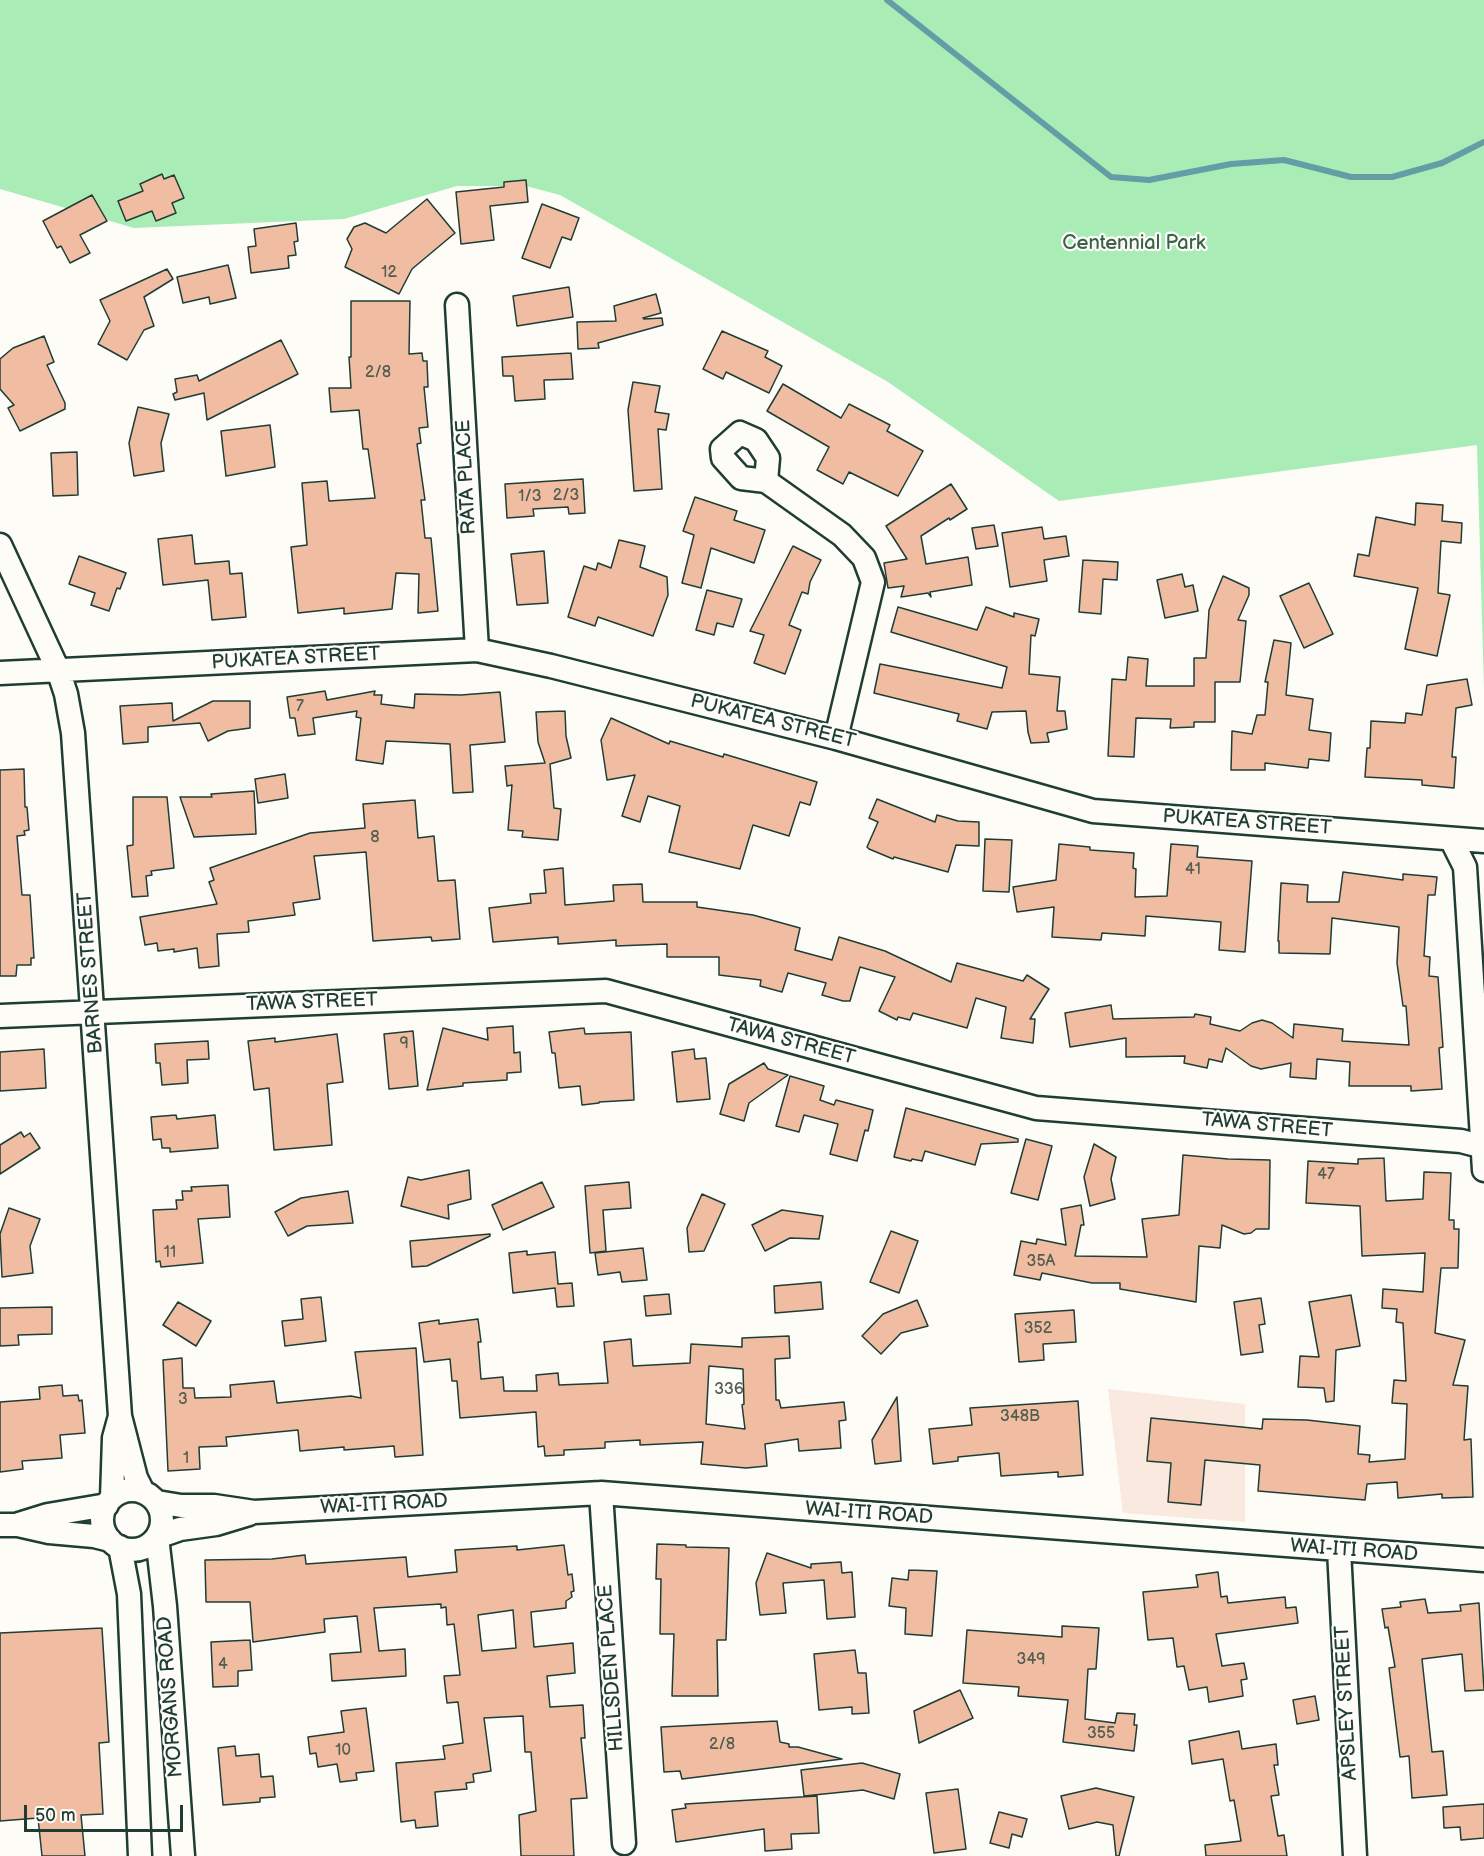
<!DOCTYPE html>
<style>
body{margin:0}
#map{position:relative;width:1484px;height:1856px;overflow:hidden;background:#fdfcf7;font-family:"Balsamiq Sans",sans-serif}
canvas{display:block}
.scale{position:absolute;left:24px;top:1805px;width:159px;height:27px;box-sizing:border-box;border:3px solid #1f3d34;border-top:0;padding-left:8px;font-size:18px;line-height:21px;white-space:nowrap;color:#1f3d34;-webkit-text-stroke:4px #fdfcf7;paint-order:stroke}
</style>
<div id="map">
<canvas width="1484" height="1856"></canvas>
<div class="scale">50 m</div>
</div>
<script>
const ctx = document.querySelector('canvas').getContext('2d');
ctx.lineJoin = 'round';
function fill(path, color) { ctx.fillStyle = color; ctx.fill(path, 'evenodd'); }
const toPath = rows => new Path2D(rows.map(r => 'M' + r).join(''));
function stroke(path, color, width, dash) { ctx.strokeStyle = color; ctx.lineWidth = width; ctx.lineCap = dash ? 'butt' : 'round'; ctx.setLineDash(dash || []); ctx.stroke(path); }
function write(font, color, halo, rows, align = 'center') {
  ctx.font = font + ' "Balsamiq Sans",sans-serif'; ctx.lineWidth = 4.5; ctx.setLineDash([]); ctx.textBaseline = 'middle'; ctx.strokeStyle = halo; ctx.fillStyle = color; for (const [text, x, y, turn = 0] of rows) {
    ctx.save(); ctx.translate(x, y); ctx.rotate((+turn || 0) * Math.PI / 180); ctx.textAlign = isNaN(turn) ? turn : align; if (halo) ctx.strokeText(text, 0, 0); ctx.fillText(text, 0, 0); ctx.restore();
  }
}
fill(toPath([
 [1108,1389,1245,1404,1245,1522,1123,1513]
]), '#f9e9de');
fill(toPath([
 [0,0,1484,0,1484,689,1477,445,1059,501,888,382,560,195,526,186,457,186,344,219,134,228,0,189]
]), '#a9ecb6');
stroke(toPath([
 [887,0,1111,177,1149,180,1231,164,1284,160,1351,177,1392,177,1442,163,1484,142]
]), '#639da5', 6);
const building = toPath([
 [162,174,164,179,174,175,184,198,172,203,176,213,156,221,152,211,126,221,118,201,143,191,140,184,162,174],
 [526,180,528,202,490,206,494,240,461,244,456,192,504,187,504,182,526,180],
 [92,195,107,221,80,235,90,253,70,263,61,246,57,248,43,221,92,195],
 [427,199,455,233,412,269,399,294,345,267,352,249,347,239,354,227,365,223,386,233,427,199],
 [542,204,579,218,571,240,562,237,550,268,522,258,542,204],
 [296,223,298,241,294,242,296,255,288,256,289,268,251,273,248,247,256,246,254,229,296,223],
 [228,265,236,298,210,304,209,297,183,303,177,277,228,265],
 [167,269,173,279,144,297,154,326,144,330,127,360,98,344,110,321,100,300,167,269],
 [569,287,573,317,517,326,513,296,569,287],
 [656,294,661,313,643,318,644,319,662,318,663,325,598,343,599,348,578,349,577,322,616,321,614,306,656,294],
 [351,301,410,301,409,354,422,353,423,361,427,361,428,387,424,387,428,427,419,428,421,443,417,444,425,500,421,500,425,538,431,538,438,611,418,613,419,574,396,573,392,609,344,614,344,608,298,613,291,547,307,545,302,483,327,481,329,501,375,498,368,449,363,449,359,410,331,412,329,388,351,388,349,357,351,357,351,301],
 [722,331,768,351,765,357,782,366,769,393,726,372,723,379,703,369,722,331],
 [44,336,54,362,47,365,65,403,65,409,20,431,8,408,14,405,0,389,0,359,13,348,44,336],
 [281,340,298,374,207,420,204,393,175,400,173,394,177,392,175,379,197,375,199,381,281,340],
 [571,353,573,379,544,380,545,399,515,401,513,376,503,376,502,357,571,353],
 [633,382,660,386,655,412,669,414,666,430,658,429,662,489,634,491,628,410,633,382],
 [783,384,841,418,849,404,890,425,887,431,923,451,898,496,849,472,843,484,817,470,829,447,767,411,783,384],
 [138,407,169,414,161,443,164,471,134,476,129,443,138,407],
 [270,425,275,467,226,476,221,431,270,425],
 [77,452,78,495,53,496,51,453,77,452],
 [583,479,585,513,569,514,568,507,533,509,534,516,507,518,505,484,583,479],
 [951,484,967,509,950,520,949,518,921,536,926,564,968,557,972,585,930,592,931,597,928,593,901,597,904,586,888,588,884,563,907,559,886,526,951,484],
 [695,497,737,511,734,520,765,530,754,563,711,548,701,588,682,583,694,535,683,531,695,497],
 [1416,503,1443,505,1442,521,1462,523,1461,543,1441,541,1438,593,1450,595,1437,656,1405,649,1418,588,1354,576,1358,554,1369,556,1376,517,1415,525,1416,503],
 [994,525,998,546,976,549,972,528,994,525],
 [1042,527,1044,539,1066,536,1069,556,1044,560,1047,581,1010,587,1002,533,1042,527],
 [192,535,195,564,229,561,230,574,242,573,246,617,212,620,208,580,163,585,158,539,192,535],
 [619,540,645,546,640,567,667,577,668,595,653,636,598,617,595,626,568,617,584,566,596,570,598,563,611,568,619,540],
 [793,546,821,560,810,582,808,594,802,592,789,625,801,630,785,674,754,663,764,635,750,631,793,546],
 [544,551,548,603,517,605,511,554,544,551],
 [79,556,126,573,120,589,117,588,109,611,91,605,95,593,69,584,79,556],
 [1083,560,1118,562,1117,580,1103,579,1101,614,1079,612,1083,560],
 [1182,574,1185,587,1193,585,1198,611,1165,618,1157,580,1182,574],
 [1223,576,1249,588,1249,595,1238,620,1246,621,1240,682,1215,682,1215,722,1194,722,1194,727,1170,728,1171,719,1136,718,1134,757,1108,756,1112,679,1126,680,1128,657,1148,659,1146,686,1194,686,1194,658,1206,658,1209,610,1223,576],
 [1309,583,1333,634,1304,648,1280,596,1309,583],
 [707,590,742,599,733,627,717,623,714,635,696,630,707,590],
 [898,607,977,630,986,607,1014,617,1014,613,1039,619,1035,636,1031,635,1029,674,1060,677,1057,711,1065,711,1067,729,1047,733,1049,742,1031,743,1028,732,1026,711,992,712,987,729,957,721,959,714,874,693,880,664,1002,688,1007,667,891,632,898,607],
 [1274,640,1291,643,1286,695,1313,699,1309,730,1331,733,1329,761,1309,759,1308,768,1265,763,1265,770,1231,770,1232,731,1252,734,1257,715,1265,715,1268,682,1265,682,1274,640],
 [1467,679,1472,705,1456,708,1452,757,1456,757,1454,788,1422,785,1422,780,1365,777,1367,748,1370,748,1371,721,1405,723,1406,713,1422,715,1427,685,1467,679],
 [325,691,327,700,375,691,374,695,382,695,381,704,414,708,415,694,461,695,500,692,505,742,470,745,473,792,453,793,450,744,386,741,383,764,356,760,361,718,356,717,357,711,313,718,315,734,298,736,295,718,290,718,287,697,325,691],
 [213,701,250,701,250,728,228,731,208,741,200,723,148,727,148,742,123,744,120,706,172,703,173,721,213,701],
 [565,711,566,736,571,758,550,764,554,808,561,809,558,840,522,837,523,831,508,830,512,785,507,786,505,766,545,763,538,742,536,712,565,711],
 [611,718,669,744,670,741,723,757,724,754,817,782,810,805,800,802,789,836,753,825,740,869,669,852,680,806,648,796,640,822,622,816,635,775,607,780,601,740,611,718],
 [24,769,25,807,27,807,29,830,24,831,25,835,17,836,22,895,30,895,34,958,31,958,31,965,17,965,16,976,0,976,0,770,24,769],
 [285,774,288,798,258,803,255,779,285,774],
 [254,791,256,834,194,837,180,797,212,797,211,794,254,791],
 [133,797,167,797,174,868,151,871,152,875,146,876,148,896,132,897,127,846,133,845,133,797],
 [877,799,935,822,937,815,958,821,979,822,979,846,956,845,948,872,894,857,893,859,869,849,867,847,878,822,869,818,877,799],
 [415,800,418,838,434,836,438,881,455,880,460,939,432,941,431,937,373,941,366,852,314,856,320,899,293,903,295,915,248,921,249,932,217,934,219,966,199,968,197,948,174,952,174,949,158,951,157,943,145,945,140,917,217,904,209,882,214,880,210,868,310,833,365,828,363,804,415,800],
 [985,839,1012,840,1009,892,983,891,985,839],
 [1059,844,1090,847,1090,850,1134,853,1133,868,1136,869,1135,897,1167,896,1171,844,1198,846,1197,857,1252,861,1245,952,1219,950,1221,922,1146,916,1145,936,1102,933,1101,940,1052,937,1054,907,1017,912,1013,887,1056,880,1059,844],
 [563,868,565,905,614,901,613,885,642,884,643,902,697,902,697,907,753,915,800,928,795,950,832,960,839,937,885,951,951,982,957,963,1023,981,1027,975,1049,989,1030,1019,1035,1019,1033,1043,1001,1038,1006,1007,976,998,967,1028,913,1013,910,1020,898,1017,897,1020,879,1011,895,977,860,967,850,1001,843,1001,822,995,826,983,788,973,782,992,760,986,761,980,719,975,719,957,667,957,667,944,616,946,616,940,558,944,558,937,493,942,489,908,531,903,530,894,546,893,544,870,563,868],
 [1343,872,1403,880,1403,874,1437,877,1435,895,1428,895,1424,956,1430,957,1429,976,1438,977,1443,1047,1439,1048,1442,1089,1411,1091,1411,1086,1349,1086,1350,1062,1317,1059,1316,1079,1290,1077,1291,1063,1261,1069,1251,1066,1226,1048,1222,1062,1209,1059,1207,1068,1184,1063,1185,1056,1126,1057,1126,1038,1070,1047,1065,1013,1111,1005,1113,1019,1194,1017,1195,1014,1211,1017,1210,1024,1240,1031,1252,1023,1262,1020,1272,1023,1293,1038,1294,1024,1343,1029,1342,1041,1409,1045,1406,1006,1403,1006,1397,963,1399,927,1332,918,1330,954,1279,953,1279,941,1278,941,1281,883,1308,885,1307,902,1339,902,1343,872],
 [513,1026,514,1053,520,1052,521,1072,507,1073,507,1080,463,1083,463,1086,427,1090,443,1028,488,1040,487,1028,513,1026],
 [584,1028,585,1034,631,1032,634,1100,599,1102,599,1103,582,1105,580,1086,559,1088,555,1053,552,1053,549,1032,584,1028],
 [413,1031,418,1086,389,1089,384,1034,413,1031],
 [337,1034,343,1082,327,1084,332,1145,274,1150,269,1088,254,1090,248,1041,275,1038,275,1042,337,1034],
 [208,1041,209,1059,187,1060,188,1083,162,1085,160,1063,156,1063,155,1044,208,1041],
 [44,1049,46,1088,0,1091,0,1052,44,1049],
 [694,1049,695,1059,706,1058,710,1099,677,1102,672,1052,694,1049],
 [764,1063,768,1069,788,1075,749,1103,744,1121,720,1114,729,1084,764,1063],
 [790,1076,824,1086,820,1100,834,1105,836,1100,873,1110,868,1131,865,1130,857,1161,830,1154,838,1124,804,1115,799,1132,776,1126,790,1076],
 [906,1108,1018,1139,1018,1142,981,1144,975,1165,925,1151,922,1161,912,1159,911,1161,894,1157,906,1108],
 [176,1115,177,1119,215,1115,218,1148,170,1152,170,1148,162,1148,161,1139,153,1140,151,1117,176,1115],
 [21,1132,24,1137,30,1133,40,1148,0,1174,0,1145,21,1132],
 [1026,1139,1052,1146,1038,1200,1011,1193,1026,1139],
 [1094,1144,1116,1157,1111,1179,1115,1199,1090,1206,1084,1177,1094,1144],
 [1183,1155,1228,1159,1270,1160,1269,1229,1256,1229,1251,1233,1244,1234,1222,1225,1220,1248,1199,1246,1196,1302,1120,1289,1120,1283,1092,1283,1042,1273,1040,1280,1014,1275,1021,1241,1036,1244,1037,1239,1066,1245,1061,1209,1081,1205,1084,1225,1081,1225,1075,1256,1147,1257,1142,1219,1179,1215,1183,1155],
 [1384,1158,1386,1201,1423,1199,1424,1172,1451,1173,1449,1220,1454,1220,1454,1229,1459,1229,1458,1268,1441,1268,1435,1333,1465,1340,1453,1385,1468,1386,1464,1440,1471,1439,1473,1497,1442,1498,1442,1494,1398,1498,1397,1482,1367,1484,1365,1500,1258,1491,1260,1465,1205,1460,1201,1505,1168,1502,1171,1463,1147,1461,1151,1418,1262,1429,1263,1419,1307,1420,1360,1426,1358,1454,1370,1455,1369,1462,1405,1459,1407,1404,1392,1403,1394,1380,1406,1381,1403,1323,1396,1322,1397,1309,1382,1308,1383,1289,1423,1292,1425,1253,1362,1256,1360,1206,1306,1203,1308,1161,1358,1164,1358,1159,1384,1158],
 [469,1170,471,1199,448,1205,449,1219,401,1206,408,1177,421,1180,469,1170],
 [542,1182,554,1207,503,1230,492,1205,542,1182],
 [629,1182,631,1208,603,1210,606,1251,590,1253,585,1186,629,1182],
 [228,1185,230,1217,198,1219,203,1263,161,1267,160,1261,156,1262,153,1210,177,1209,176,1200,183,1200,182,1191,192,1191,191,1187,228,1185],
 [348,1191,353,1223,307,1226,288,1236,275,1212,301,1198,348,1191],
 [702,1194,725,1204,704,1251,689,1252,687,1228,702,1194],
 [9,1208,40,1219,30,1246,33,1273,2,1277,0,1234,9,1208],
 [782,1210,823,1216,819,1239,790,1238,765,1251,752,1225,782,1210],
 [891,1231,918,1241,899,1293,870,1282,891,1231],
 [490,1234,490,1236,427,1266,412,1267,410,1241,490,1234],
 [643,1248,647,1280,622,1282,620,1272,598,1275,595,1253,643,1248],
 [527,1251,527,1255,555,1252,558,1284,572,1283,574,1306,557,1307,555,1288,513,1293,509,1253,527,1251],
 [821,1282,823,1309,775,1313,774,1286,821,1282],
 [669,1294,671,1314,646,1316,644,1296,669,1294],
 [1351,1295,1360,1346,1336,1350,1334,1401,1326,1402,1324,1388,1298,1387,1300,1356,1319,1357,1309,1302,1351,1295],
 [321,1297,326,1341,285,1346,282,1321,303,1319,301,1299,321,1297],
 [1261,1298,1265,1324,1259,1325,1263,1352,1241,1355,1234,1302,1261,1298],
 [917,1300,928,1326,901,1333,881,1354,862,1336,883,1314,917,1300],
 [178,1302,211,1321,196,1346,163,1325,178,1302],
 [52,1307,52,1334,18,1335,19,1345,0,1346,0,1308,52,1307],
 [1074,1310,1076,1342,1043,1344,1044,1360,1019,1362,1015,1314,1074,1310],
 [478,1319,481,1342,478,1342,481,1379,503,1377,504,1391,537,1391,536,1375,558,1373,559,1385,608,1383,604,1342,631,1339,633,1366,690,1363,691,1344,742,1347,742,1338,789,1336,790,1358,775,1359,776,1400,779,1400,781,1408,844,1402,846,1420,839,1421,841,1448,799,1451,798,1439,765,1444,767,1466,746,1468,701,1464,703,1442,640,1445,640,1440,605,1442,605,1448,564,1450,564,1455,545,1456,544,1446,538,1447,536,1412,460,1418,457,1381,452,1381,450,1359,424,1362,419,1323,439,1320,439,1324,478,1319],
 [709,1366,743,1369,744,1404,742,1405,745,1429,706,1424,709,1366],
 [416,1348,423,1455,395,1457,394,1446,344,1450,344,1447,300,1451,298,1430,226,1437,227,1446,199,1447,200,1469,168,1471,163,1360,182,1358,183,1388,194,1388,195,1398,231,1397,230,1385,274,1381,277,1403,351,1396,361,1398,355,1352,416,1348],
 [62,1385,63,1396,78,1395,79,1401,82,1400,85,1433,60,1435,62,1458,22,1461,23,1469,0,1472,0,1402,40,1399,39,1387,62,1385],
 [897,1397,901,1461,875,1464,872,1440,897,1397],
 [1078,1401,1083,1475,1058,1477,1058,1472,1001,1476,999,1453,958,1457,958,1461,933,1464,929,1429,972,1425,970,1408,1078,1401],
 [657,1544,686,1545,686,1547,729,1548,726,1640,717,1640,718,1696,672,1696,674,1634,660,1634,661,1579,656,1579,657,1544],
 [564,1545,568,1575,572,1574,574,1591,571,1592,572,1597,566,1601,566,1608,531,1612,534,1647,573,1643,575,1673,547,1676,550,1707,583,1705,585,1738,581,1738,587,1798,571,1799,574,1856,521,1856,519,1815,536,1811,531,1752,525,1752,523,1716,484,1718,491,1771,473,1774,474,1782,466,1783,467,1789,435,1792,438,1826,416,1828,415,1820,401,1822,396,1763,445,1759,443,1746,463,1743,458,1702,447,1703,444,1676,460,1675,454,1624,447,1625,446,1607,441,1608,441,1604,374,1608,379,1651,405,1649,406,1676,332,1681,330,1654,361,1652,357,1616,324,1619,325,1632,253,1642,250,1602,206,1602,205,1560,272,1559,305,1555,306,1564,406,1557,408,1577,457,1572,455,1550,517,1546,517,1550,564,1545],
 [513,1610,516,1648,482,1651,478,1615,513,1610],
 [767,1553,811,1568,811,1564,841,1562,842,1573,852,1572,855,1617,827,1619,824,1580,783,1583,786,1613,760,1615,756,1583,767,1553],
 [909,1570,937,1571,932,1636,905,1634,906,1608,889,1606,892,1578,908,1580,909,1570],
 [1218,1572,1221,1597,1227,1596,1228,1603,1285,1597,1286,1608,1296,1607,1298,1623,1216,1634,1222,1666,1244,1663,1247,1679,1241,1680,1243,1696,1209,1702,1207,1687,1189,1690,1184,1666,1177,1667,1173,1638,1148,1640,1143,1592,1198,1587,1196,1575,1218,1572],
 [1425,1599,1428,1613,1461,1611,1460,1605,1479,1603,1484,1690,1465,1691,1462,1654,1422,1659,1432,1752,1443,1751,1447,1795,1412,1798,1409,1756,1400,1757,1389,1668,1395,1667,1388,1627,1385,1628,1382,1609,1401,1607,1400,1602,1425,1599],
 [1062,1626,1099,1628,1096,1669,1088,1669,1085,1719,1115,1723,1117,1713,1135,1714,1134,1725,1137,1725,1134,1751,1063,1742,1068,1700,1018,1696,1019,1687,963,1683,967,1630,1062,1637,1062,1626],
 [102,1628,109,1742,99,1743,103,1814,81,1815,85,1856,42,1856,38,1818,0,1821,0,1633,102,1628],
 [250,1640,252,1670,238,1671,238,1686,213,1687,211,1642,250,1640],
 [855,1650,858,1673,866,1673,869,1713,852,1714,852,1707,819,1710,814,1654,855,1650],
 [960,1690,973,1718,919,1743,914,1711,960,1690],
 [1315,1696,1319,1720,1297,1724,1293,1700,1315,1696],
 [366,1708,374,1771,356,1773,357,1780,340,1782,337,1764,318,1767,316,1753,310,1754,308,1737,344,1732,341,1711,366,1708],
 [777,1721,780,1742,789,1744,789,1747,798,1747,842,1759,682,1779,680,1771,664,1772,661,1727,777,1721],
 [1239,1731,1242,1749,1276,1744,1278,1765,1274,1765,1279,1795,1271,1796,1278,1836,1284,1835,1287,1856,1206,1856,1205,1845,1241,1841,1234,1800,1230,1801,1223,1759,1192,1764,1189,1741,1239,1731],
 [235,1746,236,1756,259,1754,261,1777,273,1776,275,1797,260,1798,260,1802,223,1805,218,1748,235,1746],
 [862,1763,900,1774,894,1799,863,1790,804,1796,801,1770,862,1763],
 [1096,1788,1134,1797,1119,1856,1116,1856,1113,1825,1097,1822,1069,1829,1061,1796,1096,1788],
 [958,1789,966,1849,934,1853,926,1793,958,1789],
 [817,1796,819,1833,791,1834,792,1849,765,1851,764,1829,676,1842,672,1810,686,1808,685,1804,817,1796],
 [1484,1804,1484,1838,1461,1840,1460,1827,1444,1828,1443,1807,1484,1804],
 [999,1812,1027,1819,1022,1837,1012,1834,1009,1848,990,1843,999,1812]
]);
fill(building, '#f0bda2');
stroke(building, '#1f3d34', 1.5);
const minor = toPath([
 [457,305,477,650],
 [766,481,768,458,756,440,740,433,722,449,723,458,741,478,766,481,842,535,864,558,873,582,836,738],
 [0,545,58,670,66,694,73,733,120,1416],
 [0,673,477,650,551,666,836,738,1093,811,1484,841],
 [1451,839,1465,867,1484,1170],
 [0,1016,606,991,1036,1108,1461,1141,1484,1147],
 '102 1520a30 30 0 1 1 60 0a30 30 0 1 1-60 0Z',
 [601,1493,624,1843],
 [112,1498,114,1438,120,1416,136,1478,143,1492],
 [157,1502,181,1506,214,1506,254,1512,601,1493,1484,1560],
 [19,1524,48,1515,107,1505],
 [0,1525,18,1525,49,1532,94,1536,110,1540],
 [120,1547,129,1594,140,1856],
 [1339,1550,1355,1856],
 [183,1856,165,1606,157,1537,180,1529,216,1524,249,1514]
]);
stroke(minor, '#1f3d34', 27);
stroke(minor, '#fdfcf7', 22);
write('16px', '#535d50', null, [
 ["12",389,273],
 ["2/8",378,373],
 ["2/3",566,496],
 ["1/3",530,497],
 ["7",300,707],
 ["8",375,838],
 ["41",1193,870],
 ["9",404,1044],
 ["47",1326,1175],
 ["11",170,1253],
 ["35A",1041,1262],
 ["352",1038,1329],
 ["336",729,1390],
 ["3",183,1400],
 ["348B",1020,1417],
 ["1",186,1459],
 ["349",1031,1660],
 ["4",223,1665],
 ["355",1101,1734],
 ["2/8",722,1745],
 ["10",343,1751]
]);
write('20px', '#3b604e', '#fdfcf7', [
 ["Centennial Park",1134,244]
]);
write('20px', '#1f3d34', '#fdfcf7', [
 ["RATA PLACE",467,477,-93],
 ["PUKATEA STREET",296,659,-3],
 ["PUKATEA STREET",773,722,14],
 ["PUKATEA STREET",1247,823,4],
 ["BARNES STREET",91,973,-94],
 ["TAWA STREET",312,1003,-2],
 ["TAWA STREET",791,1042,15],
 ["TAWA STREET",1267,1126,5],
 ["WAI-ITI ROAD",384,1505,-3],
 ["WAI-ITI ROAD",869,1514,4],
 ["WAI-ITI ROAD",1354,1551,4],
 ["HILLSDEN PLACE",612,1668,-94],
 ["MORGANS ROAD",171,1697,-94],
 ["APSLEY STREET",1347,1703,-93]
]);
</script>
